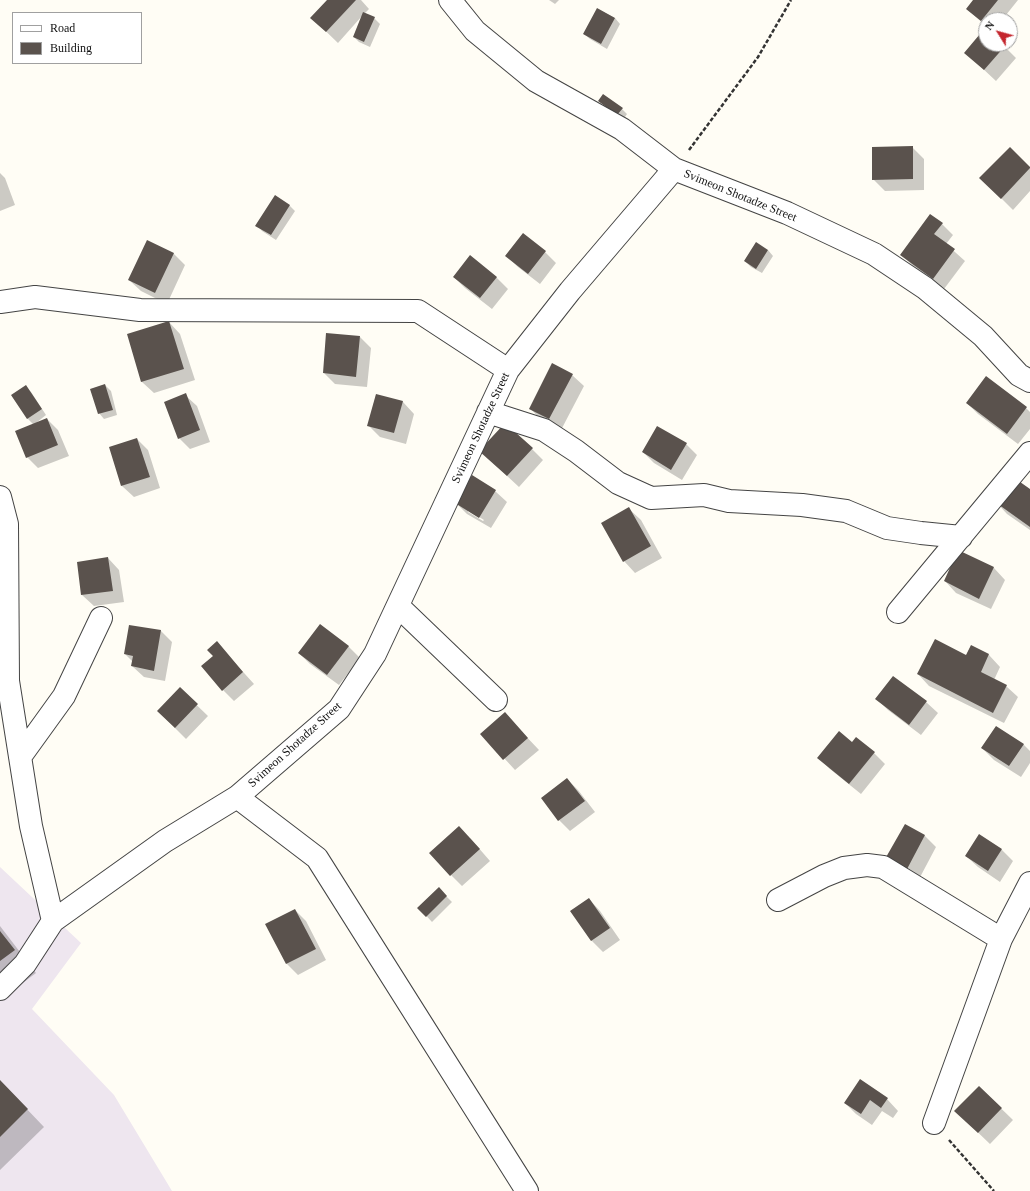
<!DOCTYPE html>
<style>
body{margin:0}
#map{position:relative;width:1030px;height:1191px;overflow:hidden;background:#fffdf5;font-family:"Times New Roman",serif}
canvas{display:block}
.legend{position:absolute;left:12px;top:12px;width:130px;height:52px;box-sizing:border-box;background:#fff;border:1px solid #a0a0a0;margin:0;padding:5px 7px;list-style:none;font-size:12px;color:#111}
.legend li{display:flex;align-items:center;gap:8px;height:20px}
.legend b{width:20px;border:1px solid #a0a0a0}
.north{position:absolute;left:978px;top:12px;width:40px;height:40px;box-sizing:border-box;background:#fff;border:1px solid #a0a0a0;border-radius:50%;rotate:307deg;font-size:11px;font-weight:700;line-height:16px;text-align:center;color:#111}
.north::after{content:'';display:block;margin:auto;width:14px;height:18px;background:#c4262e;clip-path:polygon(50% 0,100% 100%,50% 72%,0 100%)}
</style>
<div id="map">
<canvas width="1030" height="1191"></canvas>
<ul class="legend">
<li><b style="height:5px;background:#fff"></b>Road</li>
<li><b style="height:11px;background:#5a524d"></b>Building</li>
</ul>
<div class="north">N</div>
</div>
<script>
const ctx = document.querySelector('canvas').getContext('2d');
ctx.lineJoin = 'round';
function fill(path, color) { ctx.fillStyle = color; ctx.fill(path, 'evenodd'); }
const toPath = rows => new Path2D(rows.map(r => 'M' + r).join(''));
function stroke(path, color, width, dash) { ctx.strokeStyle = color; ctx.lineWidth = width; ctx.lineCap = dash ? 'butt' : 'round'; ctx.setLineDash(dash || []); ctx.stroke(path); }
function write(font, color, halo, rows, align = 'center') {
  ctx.font = font + ' "Times New Roman",serif'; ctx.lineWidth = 4; ctx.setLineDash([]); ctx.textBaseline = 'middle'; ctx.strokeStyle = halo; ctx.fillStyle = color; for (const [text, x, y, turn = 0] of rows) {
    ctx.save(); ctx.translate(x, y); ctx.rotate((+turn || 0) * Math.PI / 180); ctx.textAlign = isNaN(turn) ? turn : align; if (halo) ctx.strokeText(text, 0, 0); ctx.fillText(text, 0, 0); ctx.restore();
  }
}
fill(toPath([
 [0,867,81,943,32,1009,114,1095,172,1191,0,1191]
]), '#eee6ef');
fill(toPath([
 [328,0,361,0,369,9,364,14,374,18,380,24,370,47,359,42,354,37,362,16,338,43,312,18],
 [549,0,559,0,555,4],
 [974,0,1018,0,1002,20,986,20,986,26,967,9],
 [598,9,615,18,620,24,607,49,590,39,584,34],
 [986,31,986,44,1002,44,1016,58,996,81,966,53],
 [599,101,622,109,627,114,623,120],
 [912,147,924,159,924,190,885,191,873,179],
 [1010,148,1030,168,1030,191,1013,210,981,178],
 [0,173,5,178,15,205,0,211],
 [275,197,290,206,295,211,276,240,262,231,257,225],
 [942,224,953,235,946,244,965,261,944,289,913,266,902,255],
 [523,234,545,252,556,263,540,284,518,267,506,255],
 [768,250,773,256,762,273,751,267,745,261],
 [173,253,185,265,167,304,141,291,129,280],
 [454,277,496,277,508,289,492,309,465,288],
 [169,322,180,334,195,380,154,393,142,382,128,335],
 [360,337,371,348,367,387,335,384,324,373],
 [572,375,584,386,561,430,541,420,530,408],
 [105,385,111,391,117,415,104,419,99,413],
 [25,387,31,392,46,415,36,423,47,419,58,430,69,456,38,468,27,457,33,424,28,419,12,396],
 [185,395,197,406,210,442,190,449,179,438],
 [376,395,403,402,414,414,406,444,380,437,368,425],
 [967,403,1026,408,1030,412,1030,429,1018,444,978,414],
 [137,439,148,450,160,488,134,497,122,486],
 [686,444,697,455,682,480,654,463,643,452],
 [532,449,543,460,519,487,492,462],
 [472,477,495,491,507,502,491,528,467,514,456,503],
 [468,510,484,520,483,521,468,512],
 [1030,490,1030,530,1007,514,996,502],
 [629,509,641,520,662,558,635,573,624,561],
 [959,552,994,568,1005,580,991,609,956,593,945,581],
 [108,558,119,570,124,602,94,606,82,595],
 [130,626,161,631,172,642,165,681,144,677,132,666,133,662,125,654],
 [217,643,254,684,234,701,223,690,214,656],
 [348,646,360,658,339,685,310,664,299,653],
 [971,646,989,655,1000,667,994,680,1006,686,1018,697,1004,723,929,686,918,674,966,656],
 [893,677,926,702,938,713,921,735,888,710,877,699],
 [180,689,208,716,186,739,158,711],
 [505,714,539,750,515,770,482,734],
 [996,727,1024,745,1030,751,1030,763,1021,777,994,760,982,748],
 [852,743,874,753,885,764,861,794,830,769,819,758],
 [567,779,578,790,595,812,570,831,559,820],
 [905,825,925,836,936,847,918,881,898,870],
 [979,836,1002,850,1013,861,1000,882,978,867,966,856],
 [470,838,490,861,462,886,451,875],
 [439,889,452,902,432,922,419,908],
 [589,899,600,911,620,940,603,952,592,941,572,911],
 [295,910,306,921,326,960,298,975,287,964,267,925],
 [0,926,36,973,0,1000],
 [0,1081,44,1127,0,1170],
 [860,1081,887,1099,898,1111,893,1118,882,1111,872,1125,856,1114,845,1103],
 [979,1087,1013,1120,990,1144,967,1122]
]), '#0003');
fill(toPath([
 [327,0,356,0,326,32,310,18],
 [973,0,998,0,981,21,966,9],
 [597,8,615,18,601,44,583,34],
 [363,12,375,17,364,42,353,37],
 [985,28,986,30,986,44,1003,44,1005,46,984,70,964,53],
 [603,94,623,108,617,115,598,101],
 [913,146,913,179,872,180,872,147],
 [1010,147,1030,167,1030,168,1001,199,979,178],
 [275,195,290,205,271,235,255,226],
 [930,214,943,223,934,234,955,249,933,279,900,255],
 [523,233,546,251,528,274,505,256],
 [147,240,174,253,155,293,128,280],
 [756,242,768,250,756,269,744,261],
 [470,255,497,277,480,298,453,277],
 [169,321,184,369,141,382,127,334],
 [326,333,360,336,356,377,323,373],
 [552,363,573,374,549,419,529,409],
 [986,376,1027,407,1007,434,966,403],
 [105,384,113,410,98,414,90,389],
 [26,385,42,409,27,419,11,395],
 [186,393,200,430,178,439,164,402],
 [376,394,403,401,394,433,367,426],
 [47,418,58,445,26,458,15,431],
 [505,423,533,448,507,476,479,451],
 [657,426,687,443,671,470,642,452],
 [137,438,150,477,121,486,109,447],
 [472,475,496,490,479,518,455,503],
 [1013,477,1030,489,1030,527,995,502],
 [629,507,651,546,623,562,601,523],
 [958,550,994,567,979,599,944,581],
 [108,557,113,591,81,595,77,562],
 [320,624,349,646,327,675,298,653],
 [129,625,161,630,154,671,131,666,133,656,124,654],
 [935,639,966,655,971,645,989,654,981,672,1007,685,993,713,917,674],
 [217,641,243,672,222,691,201,666,213,656,207,650],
 [893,676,927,701,909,725,875,699],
 [180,687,198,704,175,728,157,711],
 [505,712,528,738,503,760,480,734],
 [996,726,1024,744,1009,766,981,748],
 [839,731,852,742,856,737,875,752,849,784,817,758],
 [567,778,585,801,558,821,541,798],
 [905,824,925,835,906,871,885,859],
 [459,826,480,849,450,876,429,853],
 [979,834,1002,849,988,871,965,856],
 [439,887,447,896,426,917,417,908],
 [589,898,610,928,591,941,570,911],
 [295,909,316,949,286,964,265,924],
 [0,931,15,950,0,961],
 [860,1079,888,1098,881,1108,870,1100,861,1114,844,1103],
 [0,1080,28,1109,0,1137],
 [979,1086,1002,1108,978,1133,954,1111]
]), '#5a524d');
const minor = toPath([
 [450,0,475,31,536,81,622,129,674,169,787,213,874,254,925,288,983,336,1019,375,1030,381],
 [0,302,35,297,140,310,418,311,508,370],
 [488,412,544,430,576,451,618,483,651,498,704,495,729,501,802,505,846,511,887,528,921,533,961,537],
 [0,497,7,524,8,681,31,826,53,921],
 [398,606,496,700],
 [898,612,1030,453],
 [20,757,64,696,101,618],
 [237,797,317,858,527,1191],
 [778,900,824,876,844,868,867,865,883,867,1001,939],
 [0,989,25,964,53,921,165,841,237,797,339,709,375,654,508,370,570,291,674,169],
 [934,1123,1001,939,1030,883]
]);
stroke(minor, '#444', 24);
stroke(toPath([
 [689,150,758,57,791,0],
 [949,1140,994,1191]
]), '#333', 2.5, [4, 2]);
stroke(minor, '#fff', 22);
write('12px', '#111', '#fff', [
 ["Svimeon Shotadze Street",740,196,22],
 ["Svimeon Shotadze Street",481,428,-65],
 ["Svimeon Shotadze Street",295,745,-42]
]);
</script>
